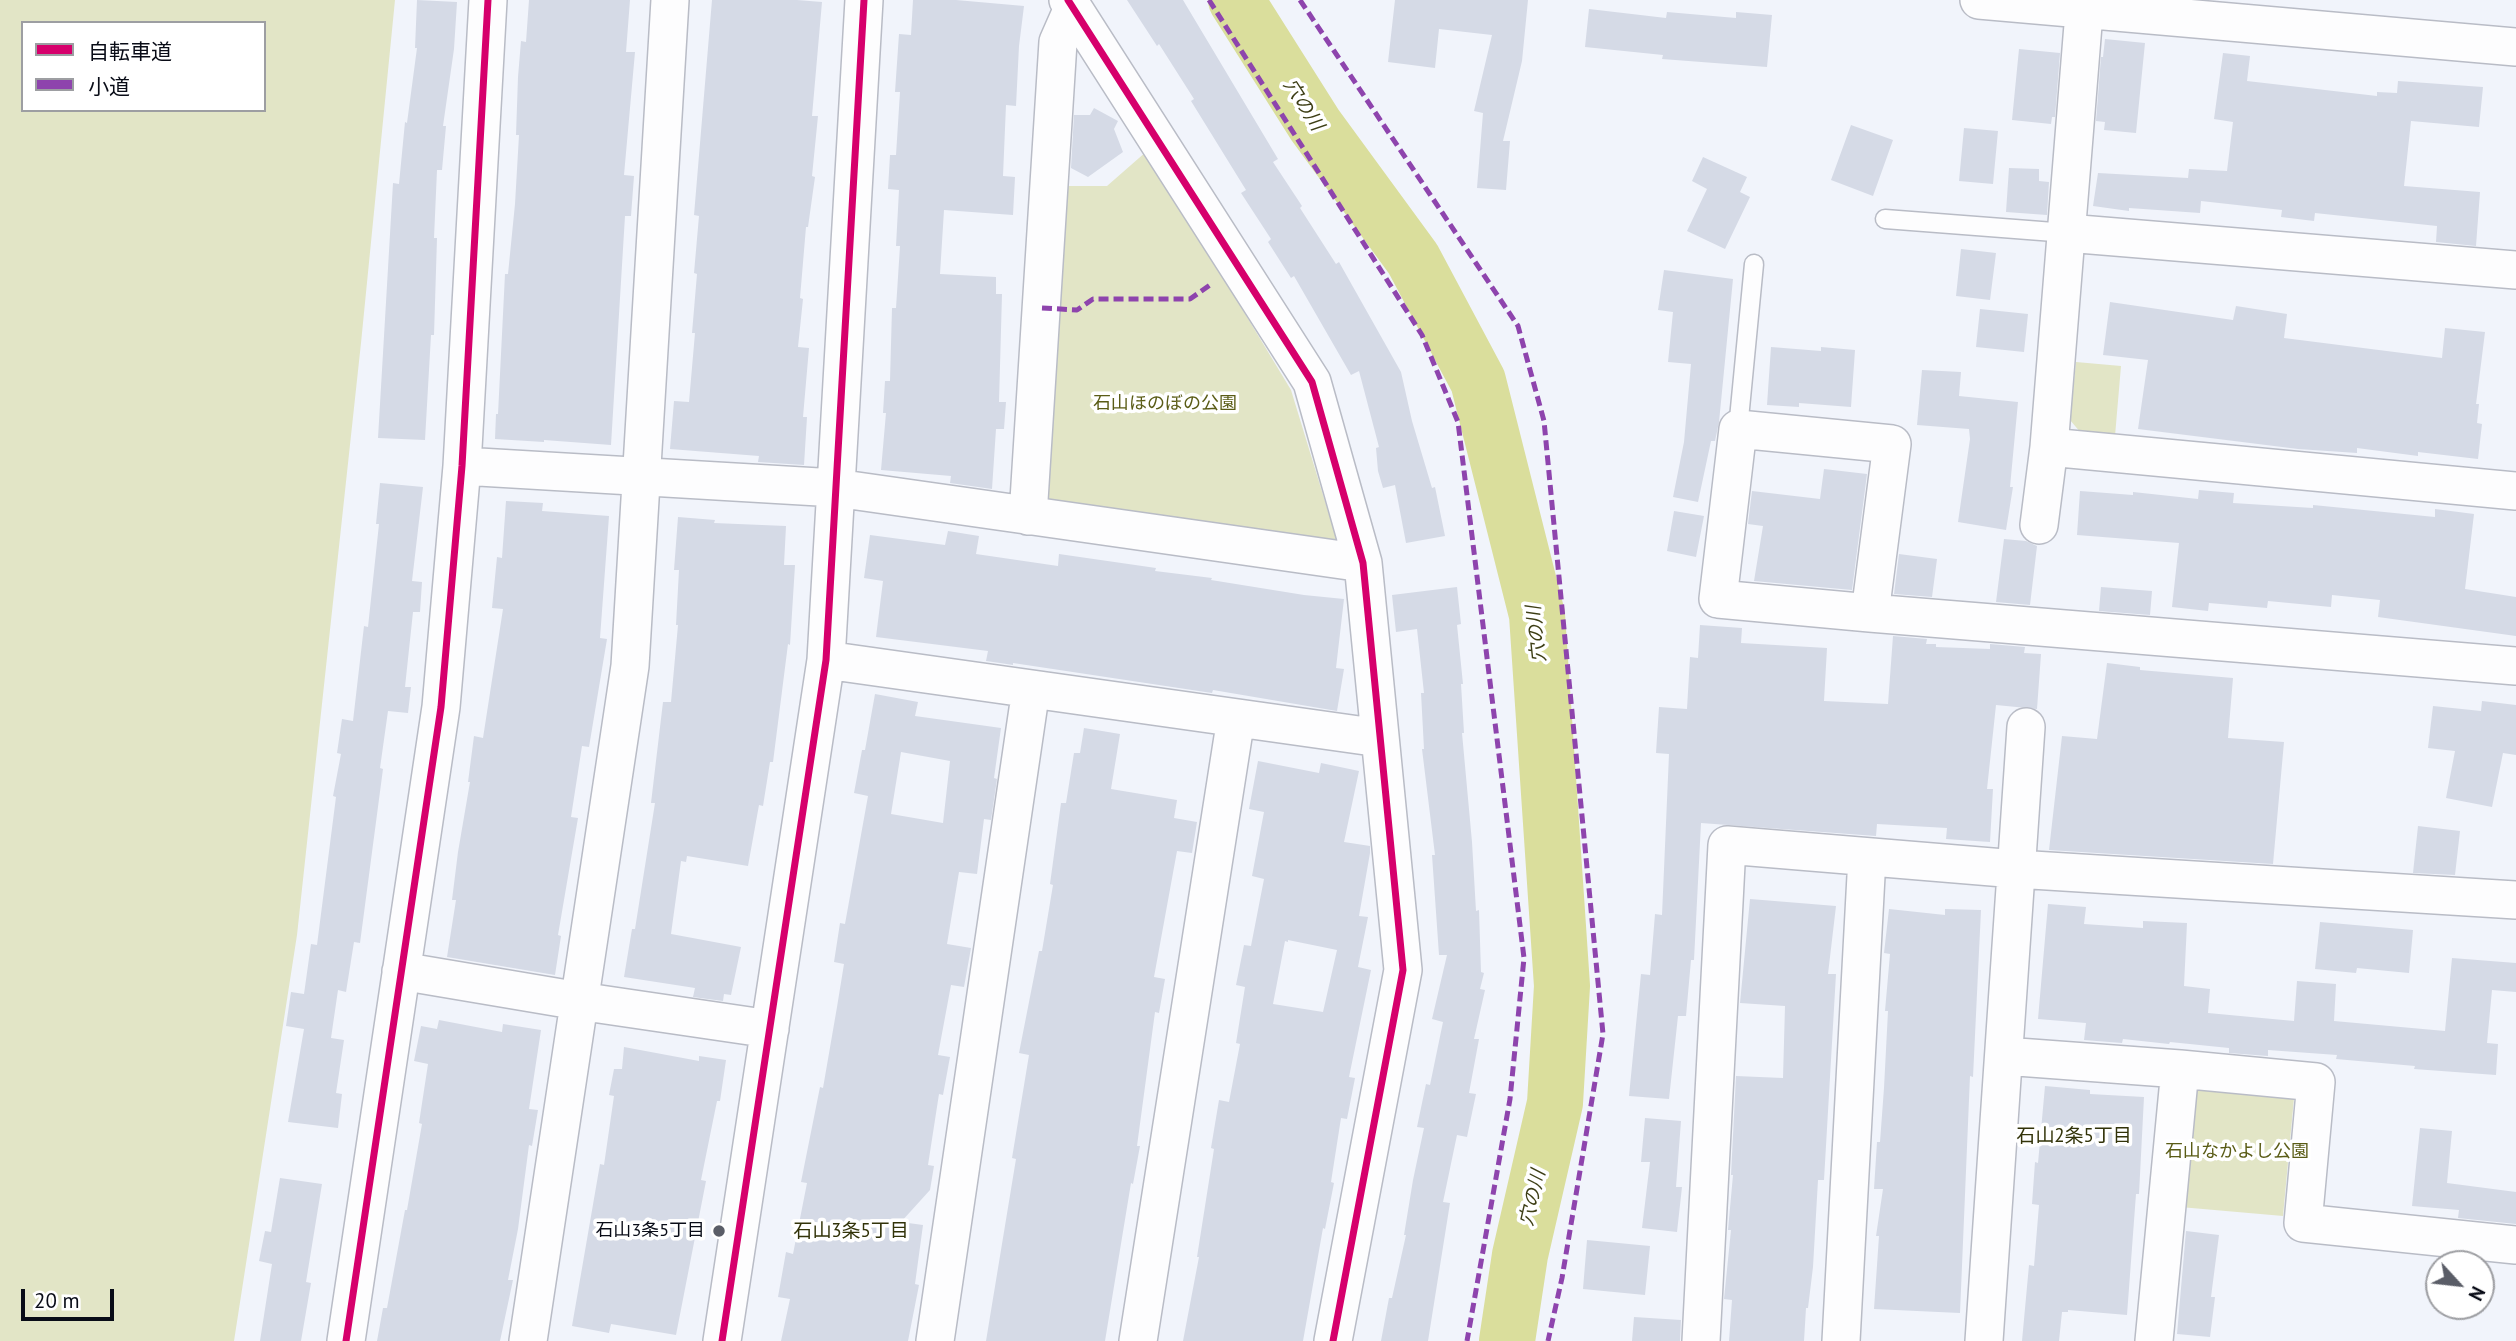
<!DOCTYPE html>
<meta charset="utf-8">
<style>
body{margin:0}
#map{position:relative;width:2516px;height:1341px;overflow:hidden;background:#f1f4fb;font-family:"PT Sans","Noto Sans JP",sans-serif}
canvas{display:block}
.legend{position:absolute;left:21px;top:21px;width:245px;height:91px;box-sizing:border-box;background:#fff;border:2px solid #9d9ea2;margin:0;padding:9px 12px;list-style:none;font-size:21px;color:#090c17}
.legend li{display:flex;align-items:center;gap:14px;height:35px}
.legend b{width:35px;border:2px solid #9d9ea2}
.north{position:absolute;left:2425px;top:1250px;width:70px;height:70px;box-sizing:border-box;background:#fff;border:2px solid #9d9ea2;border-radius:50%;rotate:117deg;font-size:19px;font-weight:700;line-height:28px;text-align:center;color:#090c17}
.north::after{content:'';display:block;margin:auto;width:24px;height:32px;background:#5a5d67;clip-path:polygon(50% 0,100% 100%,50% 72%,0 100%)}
.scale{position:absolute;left:21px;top:1289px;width:93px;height:32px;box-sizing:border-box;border:4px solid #090c17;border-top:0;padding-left:9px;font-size:21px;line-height:24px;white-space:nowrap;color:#090c17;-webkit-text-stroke:5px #fff;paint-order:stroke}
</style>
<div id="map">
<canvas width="2516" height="1341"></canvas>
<ul class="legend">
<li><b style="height:9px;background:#d6006c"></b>自転車道</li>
<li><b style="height:9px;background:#8e44ad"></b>小道</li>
</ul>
<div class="north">N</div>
<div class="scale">20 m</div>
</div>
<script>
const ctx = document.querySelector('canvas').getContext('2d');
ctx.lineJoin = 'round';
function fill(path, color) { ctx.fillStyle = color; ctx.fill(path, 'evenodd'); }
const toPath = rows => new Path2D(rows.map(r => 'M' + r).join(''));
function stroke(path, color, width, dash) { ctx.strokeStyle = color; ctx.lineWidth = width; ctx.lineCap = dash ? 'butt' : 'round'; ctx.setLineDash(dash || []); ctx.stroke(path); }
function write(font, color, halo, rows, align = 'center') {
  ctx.font = font + ' "PT Sans","Noto Sans JP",sans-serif'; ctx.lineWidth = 7; ctx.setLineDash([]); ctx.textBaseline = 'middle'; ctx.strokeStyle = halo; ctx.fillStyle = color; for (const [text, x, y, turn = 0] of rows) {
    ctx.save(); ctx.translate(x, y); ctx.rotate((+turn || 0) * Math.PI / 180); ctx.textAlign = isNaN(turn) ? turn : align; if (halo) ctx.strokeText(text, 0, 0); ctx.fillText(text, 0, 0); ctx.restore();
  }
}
fill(toPath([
 [0,0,395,0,361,343,297,935,234,1341,0,1341],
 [23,23,264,23,264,110,23,110],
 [1147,151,1291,390,1338,544,1051,507,1044,493,1062,186,1107,186],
 [2076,362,2121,366,2115,436,2081,433,2070,420],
 [2191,1089,2294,1098,2283,1216,2180,1207]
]), '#e2e5c6');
stroke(toPath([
 [1236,0,1315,125,1413,259,1478,381,1537,615,1562,986,1555,1103,1520,1255,1507,1341]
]), '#dade9c', 56);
fill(toPath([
 [417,0,457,2,454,49,443,126,446,126,442,170,437,170,434,238,437,238,434,335,431,335,425,440,378,438,393,183,399,184,405,122,407,123,417,48,415,48],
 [529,0,630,0,626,52,635,52,624,175,634,176,631,216,625,216,611,445,544,440,544,442,495,439,496,414,498,414,505,274,508,274,515,204,519,135,516,135,518,77,521,41,526,42],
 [712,0,797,0,822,2,812,116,818,116,812,176,815,177,808,227,806,227,800,298,803,299,798,347,809,348,803,417,807,417,804,465,758,462,759,456,670,449,674,401,689,402,695,333,692,333,697,274,694,273,699,216,694,215],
 [913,0,956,0,1024,6,1019,46,1016,106,1006,105,1003,176,1015,177,1013,215,944,210,940,274,996,277,996,294,1002,294,999,402,1006,402,1004,429,996,429,992,489,950,483,951,476,881,470,886,413,883,413,885,381,890,381,892,308,896,308,900,246,896,246,899,190,888,189,890,155,896,155,900,92,895,92,899,34,911,35],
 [1127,0,1183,0,1278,159,1273,162,1302,206,1300,208,1336,264,1339,262,1401,372,1412,421,1432,488,1435,487,1445,536,1406,543,1395,485,1383,488,1378,471,1376,448,1379,447,1359,371,1351,375,1294,276,1291,278,1268,242,1271,239,1241,193,1246,190,1191,101,1194,99,1159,44,1157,46],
 [1395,0,1528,0,1522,61,1503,141,1510,141,1506,190,1477,188,1483,113,1474,111,1492,35,1439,29,1435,68,1388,62],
 [1589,9,1666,18,1667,12,1736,18,1736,12,1772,15,1767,67,1662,59,1663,55,1585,47],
 [2105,39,2145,43,2136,133,2104,130,2105,122,2096,121,2101,57,2103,57],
 [2019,49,2060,53,2055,117,2052,117,2051,124,2012,120],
 [2223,53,2250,56,2247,81,2377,96,2377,92,2397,93,2398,81,2483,87,2479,127,2411,121,2404,186,2480,192,2476,246,2436,242,2437,226,2315,213,2314,221,2281,217,2282,210,2201,201,2200,213,2129,208,2129,211,2093,206,2098,173,2188,178,2189,169,2227,171,2233,122,2214,119],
 [1094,108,1118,121,1114,129,1123,152,1088,177,1071,168,1074,115,1090,115],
 [1851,125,1893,140,1873,196,1831,180],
 [1964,128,1998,131,1993,184,1959,181],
 [1703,157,1747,177,1740,192,1750,197,1725,249,1687,231,1707,189,1692,181],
 [2009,168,2039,169,2039,181,2049,182,2047,215,2006,212],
 [1961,249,1996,253,1990,300,1956,296],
 [1664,270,1733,279,1719,422,1715,441,1711,441,1698,502,1673,497,1684,442,1691,364,1668,362,1673,312,1658,310],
 [2110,302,2233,320,2236,306,2287,314,2284,338,2442,358,2445,328,2485,332,2476,404,2479,404,2477,423,2482,424,2478,459,2418,452,2418,456,2357,448,2357,453,2298,449,2138,429,2148,360,2103,355],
 [1980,309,2028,314,2024,352,1976,347],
 [1771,347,1821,351,1821,347,1855,350,1851,407,1799,403,1799,407,1767,405],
 [1922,370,1961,372,1959,396,2018,402,2010,487,2013,487,2006,530,1958,522,1970,439,1969,429,1917,425],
 [1824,469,1867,474,1852,590,1754,581,1763,526,1748,524,1752,491,1820,499],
 [380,483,423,487,412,581,422,582,420,612,413,612,405,687,411,687,408,713,388,711,380,768,383,769,360,943,354,942,346,992,338,990,331,1038,344,1040,336,1093,342,1094,338,1128,288,1122,304,1029,286,1026,291,992,304,994,311,944,317,945,336,797,333,796,341,754,337,753,342,719,353,721,364,626,368,627,379,524,376,524],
 [2199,490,2234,493,2233,503,2313,508,2313,505,2435,517,2435,509,2474,514,2465,589,2516,597,2516,636,2378,617,2380,600,2332,595,2331,607,2268,601,2267,608,2209,603,2208,611,2172,607,2179,543,2077,535,2080,491,2133,495,2133,492,2198,499],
 [506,501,543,503,542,511,609,516,600,638,607,639,589,747,582,746,571,817,578,818,558,935,561,936,555,975,447,957,456,900,452,900,458,852,470,782,468,782,474,736,483,738,503,609,492,608,497,557,502,558],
 [1674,511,1704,516,1696,557,1667,551],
 [678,517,715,520,714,523,786,526,784,565,795,565,790,645,788,644,773,762,770,762,763,806,759,805,748,866,687,856,686,862,681,861,671,934,741,947,731,995,724,994,723,1001,693,997,695,988,624,977,632,929,635,929,655,803,651,803,663,702,671,702,678,625,676,625,679,570,674,570],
 [948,531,979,536,976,554,1058,566,1059,554,1156,568,1155,571,1212,578,1211,580,1304,595,1344,599,1336,668,1344,669,1337,711,1213,690,1212,693,1013,663,1013,665,1000,663,986,661,988,651,876,637,883,581,864,578,870,535,945,545],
 [2004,539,2026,541,2037,546,2030,605,1996,602],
 [1899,554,1937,559,1932,597,1894,594],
 [1457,587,1461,624,1457,625,1463,684,1461,684,1464,733,1462,733,1472,842,1476,911,1479,910,1481,972,1484,973,1480,989,1485,990,1474,1039,1479,1039,1469,1093,1476,1094,1467,1137,1457,1135,1443,1202,1450,1203,1428,1341,1381,1341,1389,1298,1392,1298,1406,1235,1404,1235,1413,1180,1424,1128,1417,1127,1426,1084,1430,1085,1443,1022,1432,1019,1447,955,1439,955,1432,855,1435,855,1422,749,1424,749,1421,693,1424,693,1417,629,1396,632,1392,595],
 [2101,587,2152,591,2150,615,2099,611],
 [1700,625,1742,628,1741,643,1827,648,1824,701,1888,704,1893,636,1927,639,1926,644,1936,644,1936,647,1990,649,1990,644,2025,647,2024,653,2041,654,2037,709,1996,705,1987,789,1993,789,1990,842,1946,839,1947,828,1877,824,1876,836,1701,823,1694,960,1691,960,1686,1016,1678,1016,1669,1099,1629,1096,1641,974,1650,975,1655,914,1662,915,1669,754,1656,753,1659,707,1687,709,1690,657,1698,658],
 [2107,663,2140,667,2140,670,2233,678,2228,738,2284,742,2273,864,2049,850,2062,736,2097,739],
 [875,694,918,702,915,716,1001,728,994,778,997,779,991,820,984,819,977,874,959,872,947,944,971,948,964,987,951,985,938,1055,950,1057,943,1095,939,1094,928,1165,934,1166,930,1190,901,1222,923,1225,915,1284,919,1285,908,1341,781,1341,790,1299,778,1297,786,1252,793,1254,807,1183,801,1182,820,1087,823,1088,837,1007,844,964,834,962,840,923,845,924,868,796,854,793,862,750,865,750],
 [901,752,950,761,943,823,891,814],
 [2482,701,2516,705,2516,755,2503,753,2492,807,2446,798,2455,751,2428,748,2433,706,2481,711],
 [1084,728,1120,734,1111,789,1177,800,1174,818,1197,822,1192,853,1177,851,1154,977,1165,979,1159,1013,1155,1012,1137,1146,1140,1146,1133,1184,1131,1183,1105,1341,986,1341,1016,1159,1012,1158,1029,1055,1019,1053,1039,951,1042,951,1053,885,1050,884,1061,803,1066,803,1074,753,1080,753],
 [1258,761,1319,773,1321,763,1359,771,1344,842,1370,846,1370,853,1359,916,1368,917,1358,967,1371,970,1349,1077,1355,1078,1347,1119,1341,1118,1331,1182,1334,1183,1325,1229,1323,1228,1303,1341,1183,1341,1199,1257,1197,1257,1214,1149,1211,1148,1219,1100,1229,1102,1240,1044,1236,1043,1245,987,1236,985,1244,945,1251,946,1264,879,1252,876,1264,812,1249,809],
 [1288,940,1337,950,1323,1012,1273,1004,1285,941,1288,942],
 [2418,826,2460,831,2455,875,2413,873],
 [1750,899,1836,906,1828,974,1836,974,1824,1180,1818,1180,1813,1267,1808,1308,1806,1308,1804,1341,1729,1341,1732,1300,1724,1299,1731,1230,1728,1230,1733,1175,1731,1175,1736,1076,1783,1078,1785,1006,1740,1003],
 [2048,904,2086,907,2084,924,2143,928,2143,921,2187,923,2184,986,2210,989,2208,1013,2294,1021,2297,981,2336,984,2334,1021,2445,1031,2452,958,2516,963,2516,992,2492,990,2487,1043,2498,1044,2496,1075,2414,1069,2415,1066,2336,1059,2337,1055,2268,1050,2268,1056,2229,1053,2229,1048,2170,1042,2169,1044,2123,1039,2122,1043,2084,1040,2086,1023,2038,1019],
 [1889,909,1945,915,1945,909,1981,910,1973,1077,1970,1076,1960,1313,1874,1309,1879,1236,1876,1236,1883,1189,1874,1189,1877,1142,1880,1142,1884,1088,1888,1011,1885,1011,1890,954,1884,953],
 [2320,922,2413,930,2409,973,2357,968,2356,973,2315,969],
 [439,1020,502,1032,503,1024,541,1030,529,1109,538,1110,532,1146,529,1145,518,1229,508,1280,513,1280,500,1341,377,1341,383,1308,387,1308,405,1210,407,1210,422,1124,419,1123,428,1064,414,1061,421,1026,437,1029],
 [624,1047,699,1061,699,1056,726,1060,720,1101,717,1101,701,1180,706,1181,676,1335,611,1324,609,1333,572,1326,600,1164,604,1165,614,1096,609,1095,614,1069,622,1069],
 [2045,1086,2090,1090,2090,1094,2144,1097,2139,1194,2136,1194,2127,1315,2068,1310,2068,1312,2062,1312,2059,1341,2022,1341,2029,1265,2034,1266,2039,1205,2032,1204,2035,1162,2038,1163],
 [1645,1118,1681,1121,1676,1187,1682,1187,1677,1232,1642,1228,1650,1162,1641,1162],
 [2420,1128,2452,1131,2447,1183,2516,1192,2516,1224,2458,1218,2459,1210,2412,1206],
 [280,1178,322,1184,306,1282,311,1283,301,1341,260,1341,272,1264,259,1261,265,1231,271,1232],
 [2186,1231,2219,1235,2211,1297,2215,1297,2210,1337,2177,1334],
 [1587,1240,1650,1246,1645,1295,1583,1289],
 [1634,1317,1681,1320,1680,1341,1632,1341]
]), '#d5dae6');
const service = toPath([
 [1885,219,2067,233],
 [1738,429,1754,264]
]);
const minor = toPath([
 [1068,0,1312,382,1363,563,1403,970,1333,1341],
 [1979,0,2516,47],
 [2067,233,2516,270],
 [2049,447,2516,491],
 [462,466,836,488,1363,563],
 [1028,516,1058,42,1073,8],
 [2039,525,2049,447,2085,0],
 [1870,613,1892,444,1738,429,1718,599,1870,613,2516,666],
 [826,660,1380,738],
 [401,971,579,1001,770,1029],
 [2004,1056,2180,1069,2154,1341],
 [2180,1069,2316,1082,2303,1223,2516,1245],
 [346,1341,441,707,462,466,488,0],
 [528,1341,630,666,670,0],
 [722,1341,826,660,864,0],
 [935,1341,1031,689],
 [1138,1341,1236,718],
 [1701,1341,1727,845,2016,869,2516,900],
 [1841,1341,1867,857],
 [1984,1341,2026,727]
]);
stroke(service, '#b9bcc6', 21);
stroke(minor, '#b9bcc6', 40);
stroke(service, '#fdfdfe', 18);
stroke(minor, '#fdfdfe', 37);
stroke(toPath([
 [1209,0,1422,335,1458,422,1524,958,1510,1099,1467,1341],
 [1300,0,1518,326,1544,421,1603,1034,1562,1278,1548,1341],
 [1042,308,1077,310,1093,299,1190,299,1210,285]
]), '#8e44ad', 5, [10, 5]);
stroke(toPath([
 [1068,0,1312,382,1363,563,1403,970,1333,1341],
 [346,1341,441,707,462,466,488,0],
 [722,1341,826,660,864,0]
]), '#d6006c', 7);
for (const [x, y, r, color] of [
 [719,1231,7,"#5a5d67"]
]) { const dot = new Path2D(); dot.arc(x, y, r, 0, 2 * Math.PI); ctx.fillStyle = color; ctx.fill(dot); stroke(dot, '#fff', 2.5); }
write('18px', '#5a5c16', '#fff', [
 ["石山ほのぼの公園",1165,404],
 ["石山なかよし公園",2237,1152]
]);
write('18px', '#090c17', '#fff', [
 ["石山3条5丁目",705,1231]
], 'right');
write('italic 19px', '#3d3e15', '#fff', [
 ["穴の川",1303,105,57],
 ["穴の川",1537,634,-96],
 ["穴の川",1533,1198,-77]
]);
write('19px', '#323309', '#fff', [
 ["石山2条5丁目",2074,1137],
 ["石山3条5丁目",851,1232]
]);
</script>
